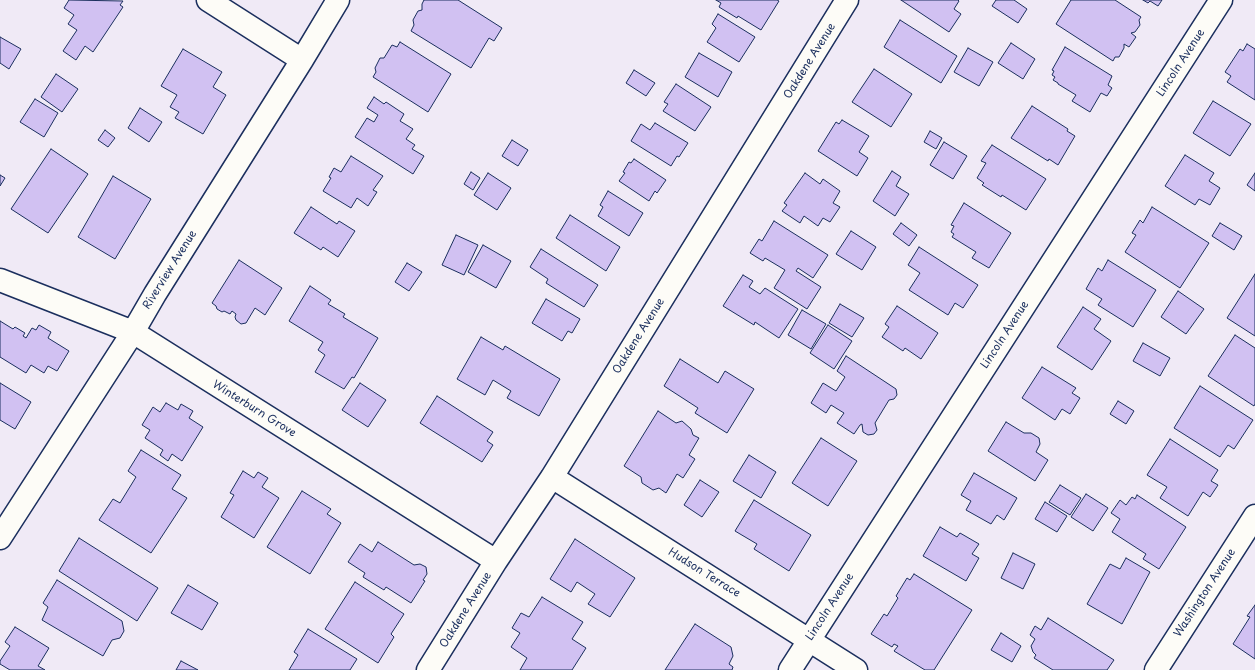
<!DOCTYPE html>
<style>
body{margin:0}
canvas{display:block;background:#f0eaf6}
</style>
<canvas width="1255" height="670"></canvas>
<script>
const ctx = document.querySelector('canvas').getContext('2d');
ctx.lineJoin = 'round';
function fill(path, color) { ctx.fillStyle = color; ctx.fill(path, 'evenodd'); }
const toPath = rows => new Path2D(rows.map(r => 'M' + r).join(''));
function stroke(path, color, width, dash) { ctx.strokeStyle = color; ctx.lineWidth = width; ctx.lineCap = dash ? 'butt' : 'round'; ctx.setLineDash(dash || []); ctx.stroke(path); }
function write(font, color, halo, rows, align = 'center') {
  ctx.font = font + ' "Playpen Sans",sans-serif'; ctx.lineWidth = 3; ctx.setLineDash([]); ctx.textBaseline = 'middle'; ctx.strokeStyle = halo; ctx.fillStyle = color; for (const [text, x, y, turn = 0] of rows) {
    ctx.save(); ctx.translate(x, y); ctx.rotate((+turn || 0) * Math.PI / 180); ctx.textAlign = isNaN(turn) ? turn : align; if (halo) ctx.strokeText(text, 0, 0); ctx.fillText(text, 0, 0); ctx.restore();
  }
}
const building = toPath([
 [69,0,123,1,120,5,123,7,93,52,85,46,76,60,63,51,77,30,68,24,74,15,64,8,69,0],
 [424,0,458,0,502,28,494,41,489,38,471,68,411,31,414,25,413,20,418,11,422,10,422,4,424,0],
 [716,0,777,0,779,1,761,30,738,16,737,18,719,7,721,3,716,0],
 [901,0,958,0,959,1,954,9,961,14,949,32,901,0],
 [996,0,1014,0,1027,9,1018,23,992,6,996,0],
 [1071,0,1115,0,1141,17,1139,20,1140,25,1135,32,1131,33,1136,37,1129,47,1124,44,1124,48,1119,57,1115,57,1113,61,1056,24,1071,0],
 [1143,0,1162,0,1158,6,1150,1,1148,3,1143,0],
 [718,14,755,37,739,62,707,42,716,28,712,24,718,14],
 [900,20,957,56,941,83,884,47,900,20],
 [0,37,21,49,9,69,0,63,0,37],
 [400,42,451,74,428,112,373,77,376,72,375,68,380,58,384,58,392,45,397,47,400,42],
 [1011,43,1035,59,1023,79,998,63,1011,43],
 [1247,44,1255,49,1255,100,1227,82,1231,76,1225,72,1240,49,1243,51,1247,44],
 [1065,47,1112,76,1108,85,1112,88,1107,96,1101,93,1090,112,1072,101,1076,95,1058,84,1058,83,1053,80,1055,77,1052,75,1054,71,1052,70,1065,47],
 [968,48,993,62,979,86,954,72,968,48],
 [183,49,222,72,213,87,226,95,203,134,175,118,179,112,170,107,177,95,161,86,183,49],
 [699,53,732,72,718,97,685,77,699,53],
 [874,69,912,94,891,127,852,102,874,69],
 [634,70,655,83,646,96,626,83,634,70],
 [56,74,78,89,62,112,41,97,56,74],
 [676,84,711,107,695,131,663,111,668,104,664,102,676,84],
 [374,97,384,104,386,102,404,114,400,121,413,129,406,139,415,145,412,149,424,156,413,174,355,137,367,118,374,122,378,115,367,108,374,97],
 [35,99,58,113,44,137,20,122,35,99],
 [1213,101,1251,124,1230,156,1193,133,1213,101],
 [1032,106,1068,129,1067,131,1075,136,1058,165,1049,159,1048,161,1011,138,1032,106],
 [140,108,162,122,149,142,128,128,140,108],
 [842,120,869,136,859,152,868,158,857,176,818,151,836,122,839,124,842,120],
 [655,123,688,143,679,157,677,156,671,166,631,141,641,124,650,130,655,123],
 [105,130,115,138,108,147,98,140,105,130],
 [930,131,942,138,936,149,924,142,930,131],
 [512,140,528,150,518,166,502,156,512,140],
 [944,142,967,156,953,179,930,165,944,142],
 [992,145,1046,179,1026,210,1002,195,1001,197,982,185,984,183,977,178,986,163,981,161,992,145],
 [51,149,88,174,48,233,11,209,51,149],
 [1185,155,1214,173,1209,181,1220,188,1210,205,1199,199,1195,205,1165,186,1185,155],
 [351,156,383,176,373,190,377,192,368,206,357,198,351,208,323,191,331,178,329,177,334,168,341,172,351,156],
 [634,159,666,180,657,193,655,191,649,201,619,181,625,173,623,172,629,162,631,163,634,159],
 [892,171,901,177,896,186,909,194,895,216,873,201,892,171],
 [471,172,480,178,473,190,464,184,471,172],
 [488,173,511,188,497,210,474,195,488,173],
 [805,173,820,184,823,179,840,191,833,203,840,207,830,222,823,218,818,226,804,216,800,223,782,211,787,205,784,203,805,173],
 [1255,173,1255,191,1247,185,1255,173],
 [0,175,5,178,0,186,0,175],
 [113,176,151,199,115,259,78,237,113,176],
 [608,191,643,213,629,236,598,216,603,207,600,205,608,191],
 [964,203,1011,233,989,268,972,258,976,252,952,237,954,234,951,232,954,226,951,225,964,203],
 [311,207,337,224,339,221,355,231,338,257,323,247,321,250,294,233,311,207],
 [1152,207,1209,243,1180,288,1125,252,1136,235,1132,233,1140,220,1143,223,1152,207],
 [570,215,620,247,606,271,556,238,570,215],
 [774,221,828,255,813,278,798,268,796,271,821,287,807,309,774,288,785,270,765,258,763,261,750,253,759,239,762,241,774,221],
 [901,223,917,235,909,246,893,234,901,223],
 [1220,223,1242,236,1234,250,1212,236,1220,223],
 [851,231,876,247,862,270,836,254,851,231],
 [456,235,478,245,464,275,442,265,456,235],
 [483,245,511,261,496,288,468,272,483,245],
 [919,247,978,285,963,308,955,303,948,315,909,290,920,273,908,265,919,247],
 [541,249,598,285,584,307,546,283,548,279,530,267,541,249],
 [239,260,282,288,265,315,255,308,246,323,241,324,236,320,235,317,236,314,232,311,230,314,224,311,222,312,217,309,216,306,212,303,239,260],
 [1108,260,1156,290,1133,327,1098,305,1102,299,1086,289,1098,268,1102,271,1108,260],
 [407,263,422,272,409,291,395,282,407,263],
 [1255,274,1255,336,1227,318,1255,274],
 [743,275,753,281,749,287,760,294,765,288,798,309,779,338,755,322,754,325,723,306,743,275],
 [310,286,331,300,328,304,345,314,343,317,378,338,354,378,352,377,344,389,315,372,325,355,318,350,323,342,289,321,310,286],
 [1178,291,1204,309,1186,334,1161,317,1178,291],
 [546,299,580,319,572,333,568,331,562,341,532,323,546,299],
 [840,304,864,318,852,337,829,323,840,304],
 [897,306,938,333,921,359,905,348,903,351,882,337,889,327,885,324,897,306],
 [1083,307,1101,319,1094,329,1111,341,1092,370,1057,347,1083,307],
 [802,310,826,324,811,349,788,335,802,310],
 [0,321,13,329,15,327,25,333,23,336,26,338,32,328,36,330,39,325,51,332,48,338,69,351,57,371,48,366,44,373,31,365,26,373,0,357,0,321],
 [828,325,852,341,834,369,810,353,828,325],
 [1235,335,1255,348,1255,404,1254,406,1208,376,1235,335],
 [481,337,503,350,505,346,560,379,539,416,507,398,511,391,493,380,485,395,457,379,481,337],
 [1143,343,1170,358,1160,376,1133,361,1143,343],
 [846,356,896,389,897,395,894,399,889,400,875,423,877,430,874,434,868,435,863,432,862,424,860,425,854,434,837,423,844,413,831,405,826,413,811,403,823,383,836,391,845,377,837,371,846,356],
 [680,359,718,383,725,371,754,389,727,433,695,413,698,408,664,386,680,359],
 [1042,367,1076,388,1072,393,1080,398,1070,414,1062,409,1055,420,1022,398,1042,367],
 [0,383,31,402,15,429,0,420,0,383],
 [360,383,386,400,368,427,342,410,360,383],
 [1200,386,1253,420,1234,449,1228,445,1220,457,1174,428,1200,386],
 [437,396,493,432,487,441,493,445,482,462,420,423,437,396],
 [1118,401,1134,411,1126,424,1110,414,1118,401],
 [166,403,178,410,181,404,193,411,189,418,203,427,182,461,172,454,168,461,160,455,163,450,145,438,150,430,142,425,153,407,160,412,166,403],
 [658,411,676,423,682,421,691,429,693,435,699,438,689,455,695,459,683,478,677,474,666,493,659,488,653,490,642,483,641,477,624,466,658,411],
 [1006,422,1024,433,1031,433,1039,438,1040,444,1036,452,1048,460,1035,481,988,451,1006,422],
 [821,438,857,461,828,506,792,483,821,438],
 [1170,439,1218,470,1211,481,1218,485,1210,497,1203,492,1188,516,1160,498,1167,487,1147,475,1170,439],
 [141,450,181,475,172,489,187,498,151,553,99,520,113,499,120,503,136,477,128,471,141,450],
 [749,455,776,472,761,498,733,481,749,455],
 [243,471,254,478,258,472,268,478,262,487,279,498,254,538,221,517,234,495,230,493,243,471],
 [974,473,1017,498,1004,520,997,515,991,524,966,510,971,501,961,495,974,473],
 [700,480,719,492,702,517,684,505,700,480],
 [1060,485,1081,498,1070,515,1049,502,1060,485],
 [302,491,331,509,327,514,341,523,310,574,267,547,302,491],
 [1086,494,1108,508,1093,531,1071,517,1086,494],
 [1137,495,1186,527,1159,569,1143,559,1146,554,1112,532,1120,519,1111,513,1120,500,1126,505,1132,497,1135,499,1137,495],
 [754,500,811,535,789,571,754,549,757,544,735,531,754,500],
 [1045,502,1067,516,1057,532,1035,519,1045,502],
 [940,527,957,537,960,533,979,544,972,554,979,558,966,581,923,556,940,527],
 [79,538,158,588,137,621,59,571,79,538],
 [575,539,635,578,610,617,588,604,595,594,577,582,571,592,550,579,575,539],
 [378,542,414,565,420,564,426,567,427,574,423,580,425,581,411,603,386,587,384,590,363,577,365,573,348,562,360,544,372,552,378,542],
 [1013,553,1035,564,1023,589,1001,578,1013,553],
 [1126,558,1150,572,1122,624,1087,604,1110,564,1120,569,1126,558],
 [914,574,972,610,934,670,925,670,894,651,898,646,894,644,892,647,871,634,884,614,887,616,898,598,896,596,907,578,910,580,914,574],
 [57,580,122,621,124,631,120,638,112,640,103,656,42,620,48,607,43,603,57,580],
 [355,582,404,614,391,634,394,637,378,663,325,629,355,582],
 [188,585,218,603,202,630,171,613,188,585],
 [542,597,583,622,572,639,586,648,572,670,520,670,527,658,511,647,520,633,512,628,521,613,529,617,542,597],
 [1255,605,1255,659,1233,644,1250,617,1247,616,1255,605],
 [1048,618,1114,660,1107,670,1053,670,1034,658,1036,655,1033,652,1031,646,1035,639,1030,635,1035,626,1041,630,1048,618],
 [695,624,731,647,733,656,729,664,733,667,732,670,665,670,695,624],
 [15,627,49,648,38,666,45,670,10,670,0,664,0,661,10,646,5,642,15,627],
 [308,629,357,659,350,670,289,670,298,655,294,652,308,629],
 [1001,633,1021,646,1012,662,991,650,1001,633],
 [181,661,198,670,176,670,181,661]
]);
fill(building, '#d1c1f2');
stroke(building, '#1b2f5e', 1);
const minor = toPath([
 [208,0,302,60],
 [0,280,133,332,496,561],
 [552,477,856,670],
 [0,538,133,332,155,294,302,60,338,0],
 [428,670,496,561,552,477,847,0],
 [790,670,1221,0],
 [1156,670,1255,516]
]);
stroke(minor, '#1b2f5e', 25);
stroke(minor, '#fdfcf7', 22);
write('11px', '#1b2f5e', '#fdfcf7', [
 ["Oakdene Avenue",810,61,-58],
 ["Lincoln Avenue",1181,63,-57],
 ["Riverview Avenue",170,270,-58],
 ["Lincoln Avenue",1005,335,-57],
 ["Oakdene Avenue",639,336,-58],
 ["Winterburn Grove",254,409,32],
 ["Hudson Terrace",704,573,32],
 ["Washington Avenue",1205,593,-57],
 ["Lincoln Avenue",830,607,-57],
 ["Oakdene Avenue",466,610,-58]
]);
</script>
